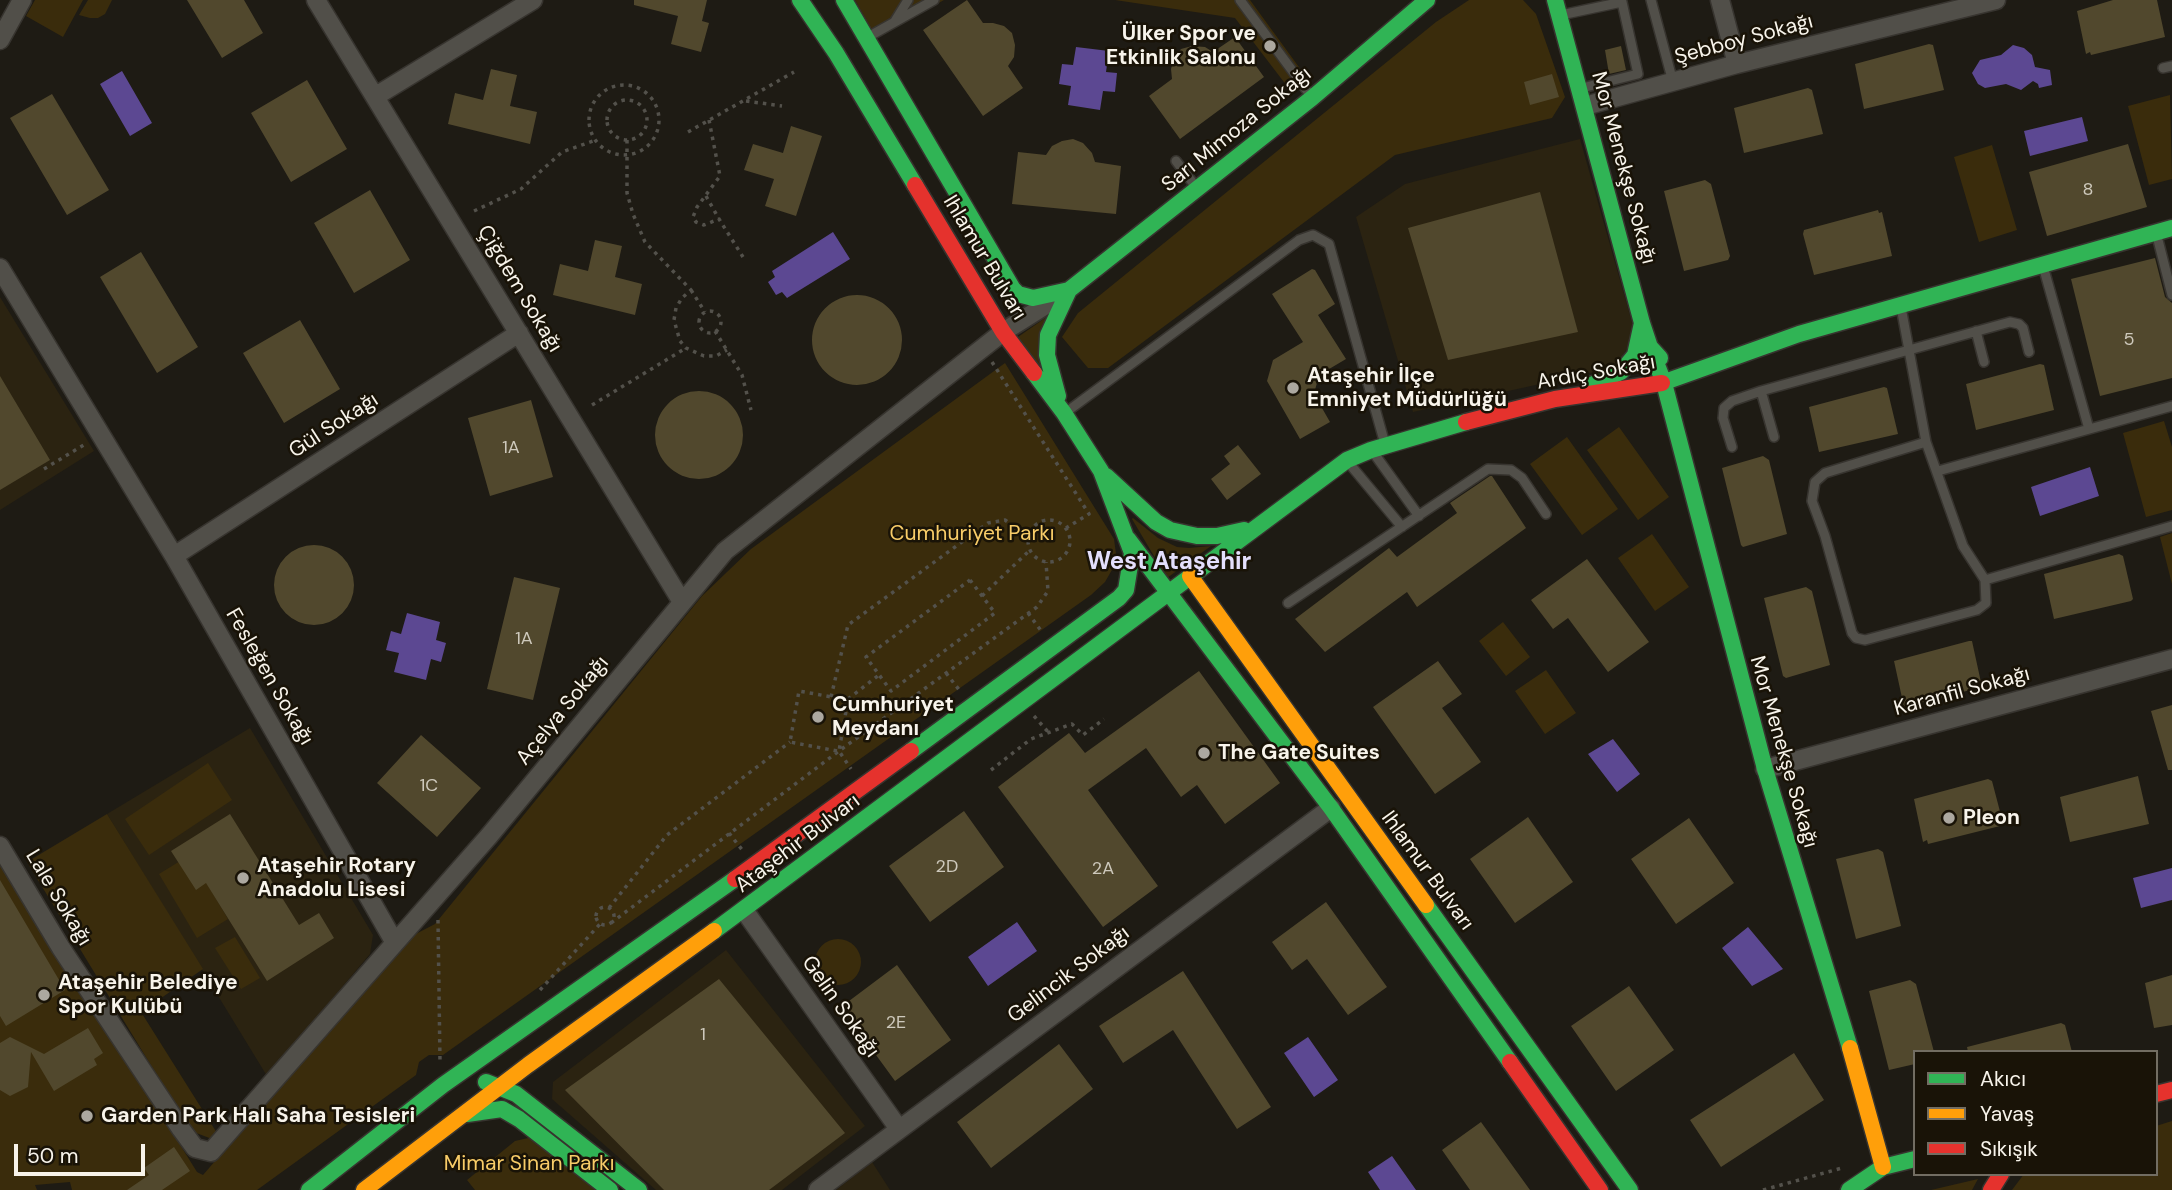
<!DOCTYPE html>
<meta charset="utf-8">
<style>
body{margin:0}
#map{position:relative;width:2172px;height:1190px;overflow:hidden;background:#1e1b14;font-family:"DM Sans",sans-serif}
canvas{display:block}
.legend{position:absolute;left:1913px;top:1050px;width:245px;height:126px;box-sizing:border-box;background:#191307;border:2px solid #726d62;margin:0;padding:9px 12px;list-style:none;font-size:21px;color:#f8f4eb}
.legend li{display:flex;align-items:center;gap:14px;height:35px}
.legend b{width:35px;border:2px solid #726d62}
.scale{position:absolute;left:14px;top:1144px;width:131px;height:32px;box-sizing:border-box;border:4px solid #f8f4eb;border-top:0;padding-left:9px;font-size:21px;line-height:24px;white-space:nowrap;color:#f8f4eb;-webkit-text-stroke:5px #191307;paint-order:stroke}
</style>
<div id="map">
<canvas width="2172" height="1190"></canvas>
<ul class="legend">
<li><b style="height:9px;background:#30b455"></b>Akıcı</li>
<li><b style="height:9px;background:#ff9f0a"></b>Yavaş</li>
<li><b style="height:9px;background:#e5322d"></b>Sıkışık</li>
</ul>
<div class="scale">50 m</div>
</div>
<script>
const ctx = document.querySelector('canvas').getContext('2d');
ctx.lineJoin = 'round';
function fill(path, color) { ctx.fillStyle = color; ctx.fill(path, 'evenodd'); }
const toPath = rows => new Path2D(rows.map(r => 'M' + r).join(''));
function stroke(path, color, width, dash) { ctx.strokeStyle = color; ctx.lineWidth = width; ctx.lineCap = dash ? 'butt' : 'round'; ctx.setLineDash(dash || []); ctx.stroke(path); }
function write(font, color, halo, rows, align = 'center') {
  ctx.font = font + ' "DM Sans",sans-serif'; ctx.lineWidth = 5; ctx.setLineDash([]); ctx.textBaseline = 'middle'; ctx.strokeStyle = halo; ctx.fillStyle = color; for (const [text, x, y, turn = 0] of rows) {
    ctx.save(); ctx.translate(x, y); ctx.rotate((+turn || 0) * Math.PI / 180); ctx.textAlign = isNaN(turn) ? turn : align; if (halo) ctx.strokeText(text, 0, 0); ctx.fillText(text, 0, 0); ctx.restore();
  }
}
fill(toPath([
 [1580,139,1635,333,1617,367,1413,412,1356,217,1405,184],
 [0,297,94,451,0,510],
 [250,728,373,935,370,954,267,1076,107,814],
 [726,950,865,1126,782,1190,656,1190,552,1099,553,1082],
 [872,1162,890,1190,836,1190]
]), '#2b2311');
fill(toPath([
 [35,0,83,0,63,37,26,16],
 [88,0,112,0,105,14,98,18,90,18,79,15],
 [855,0,944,0,876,38],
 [1115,0,1250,0,1304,74,1293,94,1235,18],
 [1469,0,1523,0,1536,14,1565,97,1552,118,1395,155,1108,368,1088,368,1062,337,1078,313,1436,22],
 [2170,95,2172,179,2149,185,2128,106],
 [1992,145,2017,230,1979,242,1954,157],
 [1048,316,1042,372,1018,337],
 [1005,363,1114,539,1116,554,1113,568,1105,582,1091,595,443,1055,429,1055,419,1062,416,1075,257,1190,72,1190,70,1182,35,1185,37,1190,0,1190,0,855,197,1172,203,1175,408,938,435,924,702,596,751,549],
 [2164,421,2172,447,2172,510,2146,517,2123,433],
 [1619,427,1669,497,1638,520,1587,450],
 [1567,437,1618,509,1582,535,1530,464],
 [1133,518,1158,538,1177,547,1189,548,1211,546,1167,578,1132,519],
 [2172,533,2172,584,2160,537],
 [1652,534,1689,587,1655,611,1618,558],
 [1503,622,1530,657,1506,676,1479,641],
 [1546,670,1576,713,1545,734,1515,691],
 [208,763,232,800,149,855,125,819],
 [107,814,203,969,141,1012,217,1133,212,1139,191,1131,27,862],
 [190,855,228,919,197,938,159,874],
 [235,937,260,978,241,989,215,948],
 '815 962a23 23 0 1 1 46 0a23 23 0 1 1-46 0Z',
 [2172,1121,2172,1190,2012,1190,2024,1174,2156,1174,2156,1126],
 [537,1136,601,1190,475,1190,467,1180,515,1141],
 [1978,1179,1972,1190,1931,1190]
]), '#3a2c0c');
fill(toPath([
 [2013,45,2024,48,2032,55,2035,67,2050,70,2052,85,2039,88,2038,84,2033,81,2021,90,2006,84,1985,88,1978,84,1972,73,1980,60,2001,55],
 [1076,47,1109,51,1106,72,1117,73,1115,92,1103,91,1100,110,1068,105,1071,86,1059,84,1062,64,1073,65],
 [122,71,152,123,130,136,100,84],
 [2082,117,2088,141,2030,156,2024,131],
 [833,232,850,259,787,298,782,292,776,295,768,282,775,277,772,271],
 [2090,467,2099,496,2040,516,2031,487],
 [407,613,440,622,436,640,446,643,441,662,431,659,426,680,394,672,399,653,386,650,391,631,401,634],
 [1613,739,1640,774,1617,792,1588,754],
 [2172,868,2172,900,2141,908,2133,878],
 [1017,922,1037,951,988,986,968,957],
 [1748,927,1783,969,1752,986,1722,948],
 [1308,1037,1338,1080,1314,1097,1284,1053],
 [1392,1156,1416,1190,1380,1190,1368,1172]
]), '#5c4892');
fill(toPath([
 [187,0,244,0,263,33,222,58],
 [634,0,707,0,702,21,709,23,701,52,671,44,678,16,634,5],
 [967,0,983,23,993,23,1004,26,1012,33,1015,45,1014,57,1008,66,1023,88,983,116,923,30],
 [2113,0,2157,0,2165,37,2091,55,2090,52,2086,54,2077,11],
 [1235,37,1264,77,1180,139,1149,96,1172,79,1171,69,1174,58,1181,49,1192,46,1205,47,1213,52],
 [1929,44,1933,45,1944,90,1864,109,1855,64],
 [1621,46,1626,70,1609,74,1605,50],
 [491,69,517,75,510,106,537,112,530,144,448,124,455,93,483,100],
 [1552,74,1559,97,1530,105,1524,82],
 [307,80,347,149,291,182,251,113],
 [1808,88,1812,90,1823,134,1744,153,1734,108],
 [52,94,109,190,67,215,10,118],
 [791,126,822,136,796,216,765,206,774,179,744,170,753,144,783,153],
 [1073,139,1083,143,1092,153,1095,162,1121,166,1116,214,1012,204,1018,152,1046,155,1052,146,1062,141],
 [2128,144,2147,207,2047,236,2029,172],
 [1705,180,1711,184,1730,256,1728,260,1684,271,1664,191],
 [370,190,410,260,354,293,314,223],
 [1540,192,1578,332,1448,360,1408,228],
 [1878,210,1879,213,1882,212,1892,256,1814,275,1803,234,1804,230],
 [595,240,622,246,615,277,642,284,635,315,553,295,560,264,588,271],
 [141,252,198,347,157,373,100,277],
 [2155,258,2165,297,2172,303,2172,378,2100,396,2071,279],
 [1312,269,1315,270,1335,304,1318,315,1346,359,1319,375,1314,394,1330,422,1300,439,1267,381,1273,360,1303,342,1272,294],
 '812 340a45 45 0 1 1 90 0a45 45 0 1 1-90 0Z',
 [300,320,340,389,284,423,243,353],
 [2040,364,2044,365,2054,410,1976,430,1966,384],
 [0,376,50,460,0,490],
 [1884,387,1887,388,1898,434,1819,452,1809,407],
 '655 435a44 44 0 1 1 88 0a44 44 0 1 1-88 0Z',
 [531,400,553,477,490,496,468,418],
 [1238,445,1261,474,1227,500,1211,479,1230,464,1224,456],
 [1763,456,1769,460,1787,534,1743,547,1741,545,1722,468],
 [1490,476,1492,476,1526,528,1417,607,1407,592,1325,652,1295,619,1389,548,1397,557,1457,513,1450,503],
 '274 585a40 40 0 1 1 80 0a40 40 0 1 1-80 0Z',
 [2119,554,2123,556,2133,599,2131,601,2054,619,2044,574],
 [1587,559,1649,642,1608,672,1568,618,1553,629,1531,600],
 [514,577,560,588,533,700,487,689],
 [1806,587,1812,591,1830,665,1786,678,1783,676,1764,598],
 [1969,641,1972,641,1982,687,1904,707,1894,661],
 [1438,661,1462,694,1442,708,1481,762,1435,794,1373,707],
 [1199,671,1280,783,1225,824,1197,785,1181,797,1146,748,1088,790,1158,886,1103,927,998,787,1069,733,1085,753],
 [2172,705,2172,770,2168,770,2151,711],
 [421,735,481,788,437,837,377,783],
 [2138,776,2149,824,2070,842,2060,797],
 [1988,779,1992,781,2003,823,2000,826,1928,844,1927,840,1923,842,1914,799],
 [964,811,1004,867,930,922,889,866],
 [230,814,299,925,319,913,334,938,267,981,206,883,196,890,171,851],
 [1528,817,1573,882,1515,923,1470,859],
 [1689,818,1734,883,1676,924,1631,859],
 [1878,849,1883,852,1901,926,1856,939,1836,859],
 [0,880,65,990,6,1026,0,1016],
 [1326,902,1387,987,1348,1015,1307,959,1292,970,1272,942],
 [897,965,951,1040,895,1081,841,1007],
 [1183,971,1271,1107,1237,1129,1173,1030,1123,1063,1099,1026],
 [2172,975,2172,1025,2154,1028,2145,983],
 [719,979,845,1133,769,1190,664,1190,565,1090],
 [1910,980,1916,984,1934,1052,1915,1052,1915,1064,1889,1070,1869,991],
 [1629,986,1674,1050,1616,1091,1571,1026],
 [2061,1023,2065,1025,2072,1052,1968,1052,1967,1047],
 [88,1028,103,1053,94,1059,97,1065,54,1091,31,1052,28,1087,10,1096,0,1090,0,1043,10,1037,44,1054],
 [1059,1044,1093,1089,991,1168,957,1122],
 [1794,1053,1824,1100,1721,1167,1690,1120],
 [1481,1122,1530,1190,1470,1190,1442,1150],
 [174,1147,190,1171,162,1190,127,1190,149,1175,144,1168]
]), '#51482d');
const lane = toPath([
 [1240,0,1311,96],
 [1651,0,1673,82],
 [1561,15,1622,2,1638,74,1582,88],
 [895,21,908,0],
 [868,37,934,0],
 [2163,68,2172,66],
 [1176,161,1196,187],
 [2157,236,2172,295],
 [2043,266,2089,429],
 [1901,307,1926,442,1963,546,1985,580,1986,603,1977,610,1865,640,1856,638,1852,633,1825,536,1812,501,1815,482,1825,473,1926,442],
 [1976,331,1984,362],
 [1761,391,1774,437],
 [1065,413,1299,240,1313,235,1329,244,1385,444],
 [1732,447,1723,418,1724,408,1732,401,1761,391,2010,322,2019,324,2023,328,2029,352],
 [1373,452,1419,516],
 [1348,462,1402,527],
 [1938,471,2172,406],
 [1985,580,2172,526],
 [1288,603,1488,469,1511,470,1522,478,1546,514]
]);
const street = toPath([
 [316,0,682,602],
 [1720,0,1737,64],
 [0,40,22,0],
 [376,96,533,0],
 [1585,106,1737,64,1996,0],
 [0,268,174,556,395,943],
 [174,556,519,333],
 [1765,769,2172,659],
 [0,846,61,948,181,1129,195,1148,211,1152,489,836,725,551,1003,332,1057,298],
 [744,910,899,1129],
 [818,1190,1331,808]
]);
const fast = toPath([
 [800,0,836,53,915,185],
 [844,0,1013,289,1018,294,1033,298,1069,290],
 [1555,0,1642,323,1650,347,1660,358],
 [1650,347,1664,383,1765,769,1850,1048],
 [1662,383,1799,334,2172,228],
 [1589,386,1621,372,1635,355,1642,323],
 [1058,396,1047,355,1048,335,1069,290,1312,98,1427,0],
 [1106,476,1156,522,1170,530,1197,536,1217,536,1244,530],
 [1128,539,1331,808,1510,1062],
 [911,751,1119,598,1126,590,1132,553,1101,471,1064,413,1034,373],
 [1426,905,1630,1190],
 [714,931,1347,460,1371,450,1466,422],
 [486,1082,516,1094,639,1190],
 [467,1114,502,1109,519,1119,610,1190],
 [309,1190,443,1085,735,879],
 [1849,1190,1883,1167,1915,1159]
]);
const slow = toPath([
 [1190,576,1426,905],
 [1850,1048,1883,1167],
 [364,1190,528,1065,714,931]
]);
const jam = toPath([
 [915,185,1003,332,1034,373],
 [1466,422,1555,399,1662,383],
 [735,879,911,751],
 [1510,1062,1600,1190],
 [2156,1094,2172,1090],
 [1991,1190,2001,1174]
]);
stroke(lane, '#37342f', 12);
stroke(street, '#37342f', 21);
stroke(fast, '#37342f', 19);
stroke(slow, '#37342f', 19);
stroke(jam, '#37342f', 19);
stroke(toPath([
 '589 120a35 35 0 1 1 70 0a35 35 0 1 1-70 0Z',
 '607 120a20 20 0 1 1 40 0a20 20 0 1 1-40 0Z',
 [746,101,782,106],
 [709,120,720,176,697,207,693,217,696,222,704,225,719,219,743,257],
 [688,132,794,72],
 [627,140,627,193,633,214,645,242,691,290,682,298,676,308,674,320,680,341,686,348,704,356,716,356,727,350],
 [706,196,719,219],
 [474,211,521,189,562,152,596,140],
 [691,290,705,312],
 '699 322a11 11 0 1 1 22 0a11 11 0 1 1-22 0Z',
 [715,331,742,375,751,410],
 [992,362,1089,514,1066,528],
 [592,405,686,348],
 [44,469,87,443],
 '1028 541a21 21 0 1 1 42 0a21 21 0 1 1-42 0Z',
 [970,580,995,613,891,691,866,657,970,580],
 [982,596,1030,550],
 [1028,613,1042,632],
 [946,673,960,691],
 [831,697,848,625,988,523,1005,520,1028,537],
 [848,699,879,675],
 [1034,716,1049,733],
 [837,751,790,742,799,691,848,700,839,751,851,769],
 [991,770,1031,739,1072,724,1083,735,1104,719],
 [729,833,743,851],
 '596 916a9 9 0 1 1 18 0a9 9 0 1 1-18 0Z',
 [609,908,667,835,790,742],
 [438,920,440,1062],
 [611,923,839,751,1037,607,1048,591,1046,562],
 [540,990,600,924],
 [1763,1190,1842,1168]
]), '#53514b', 3.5, [3.5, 5]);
stroke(lane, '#514f49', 9);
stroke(street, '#514f49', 18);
stroke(fast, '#30b455', 16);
stroke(slow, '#ff9f0a', 16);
stroke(jam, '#e5322d', 16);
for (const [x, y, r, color] of [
 [1270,46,7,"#aca8a0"],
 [1293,388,7,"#aca8a0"],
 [818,717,7,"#aca8a0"],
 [1204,753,7,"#aca8a0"],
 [1949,818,7,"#aca8a0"],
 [243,878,7,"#aca8a0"],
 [44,995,7,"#aca8a0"],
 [87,1116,7,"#aca8a0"]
]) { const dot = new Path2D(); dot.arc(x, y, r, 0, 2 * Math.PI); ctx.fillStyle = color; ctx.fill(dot); stroke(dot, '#191307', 2.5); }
write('18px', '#cec9bc', null, [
 ["8",2088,190],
 ["5",2129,340],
 ["1A",511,448],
 ["1A",524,639],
 ["1C",429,786],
 ["2D",947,867],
 ["2A",1103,869],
 ["2E",896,1023],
 ["1",703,1035]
]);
write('bold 21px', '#f8f4eb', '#191307', [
 ["Ülker Spor ve",1256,34,"right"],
 ["Etkinlik Salonu",1256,58,"right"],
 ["Ataşehir İlçe",1307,376],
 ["Emniyet Müdürlüğü",1307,400],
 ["Cumhuriyet",832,705],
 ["Meydanı",832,729],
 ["The Gate Suites",1218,753],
 ["Pleon",1963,818],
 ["Ataşehir Rotary",257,866],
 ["Anadolu Lisesi",257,890],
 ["Ataşehir Belediye",58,983],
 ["Spor Kulübü",58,1007],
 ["Garden Park Halı Saha Tesisleri",101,1116]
], 'left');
write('21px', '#f8f4eb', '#191307', [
 ["Şebboy Sokağı",1744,40,-15],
 ["Sarı Mimoza Sokağı",1237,130,-39],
 ["Mor Menekşe Sokağı",1623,168,75],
 ["Ihlamur Bulvarı",984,258,59],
 ["Çiğdem Sokağı",519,289,59],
 ["Ardıç Sokağı",1596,373,-10],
 ["Gül Sokağı",334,426,-33],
 ["Fesleğen Sokağı",269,677,60],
 ["Karanfil Sokağı",1962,692,-15],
 ["Açelya Sokağı",563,711,-51],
 ["Mor Menekşe Sokağı",1783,752,74],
 ["Ataşehir Bulvarı",798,844,-37],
 ["Ihlamur Bulvarı",1427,871,54],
 ["Lale Sokağı",58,898,59],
 ["Gelincik Sokağı",1069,975,-37],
 ["Gelin Sokağı",840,1007,55]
]);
write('21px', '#f8cc68', '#191307', [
 ["Cumhuriyet Parkı",972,534],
 ["Mimar Sinan Parkı",529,1164]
]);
write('bold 24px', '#e4dffd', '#191307', [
 ["West Ataşehir",1169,563]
]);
</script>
